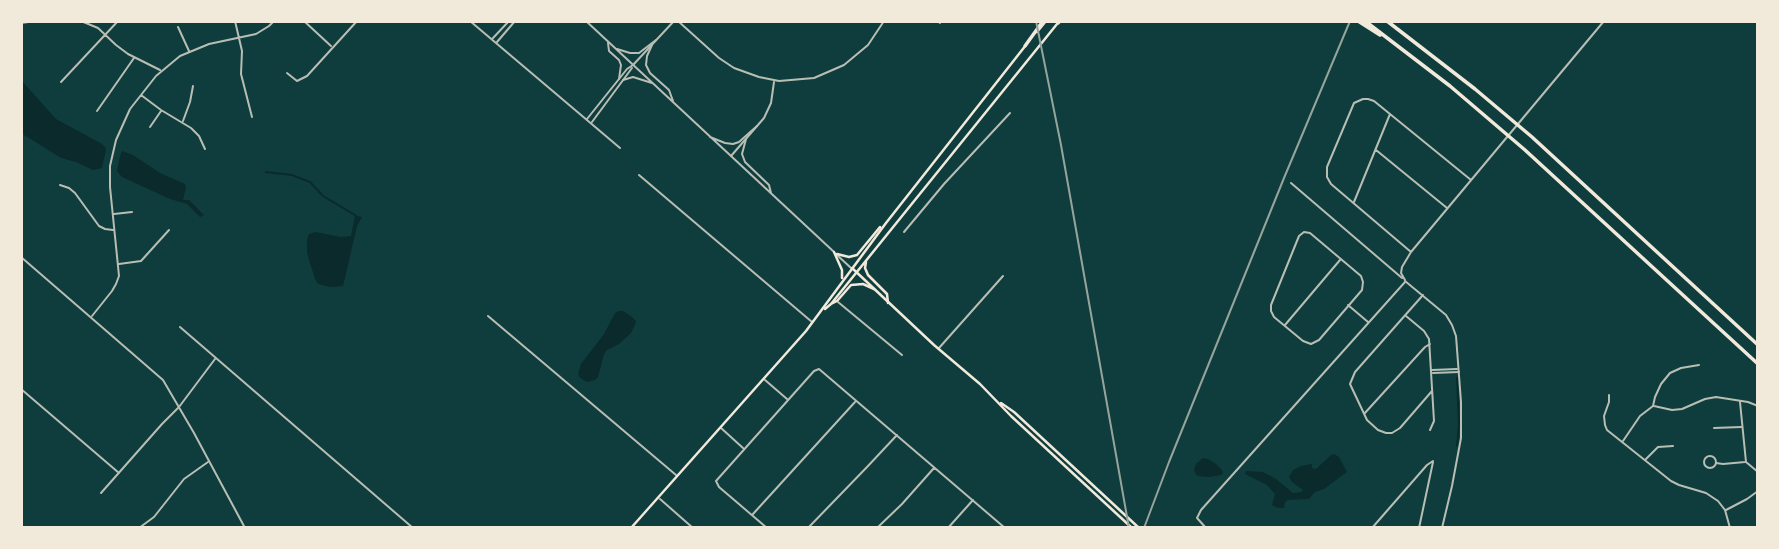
<!DOCTYPE html>
<style>
body{margin:0}
#map{position:relative;width:1779px;height:549px;overflow:hidden;background:#0f3d3e;font-family:Signika,sans-serif}
canvas{display:block}
.frame{position:absolute;inset:0;border:23px solid #f1e9da;pointer-events:none}
</style>
<div id="map">
<canvas width="1779" height="549"></canvas>
<div class="frame"></div>
</div>
<script>
const ctx = document.querySelector('canvas').getContext('2d');
ctx.lineJoin = 'round';
function fill(path, color) { ctx.fillStyle = color; ctx.fill(path, 'evenodd'); }
const toPath = rows => new Path2D(rows.map(r => 'M' + r).join(''));
function stroke(path, color, width, dash) { ctx.strokeStyle = color; ctx.lineWidth = width; ctx.lineCap = dash ? 'butt' : 'round'; ctx.setLineDash(dash || []); ctx.stroke(path); }
fill(toPath([
 [21,80,56,119,102,144,105,147,106,150,102,168,93,170,76,162,61,158,21,133],
 [122,151,133,155,160,173,185,184,186,187,183,200,189,200,204,215,200,217,187,204,170,199,122,177,117,171,120,156],
 [355,215,362,217,357,226,343,286,330,287,318,284,315,279,307,253,307,239,309,234,315,232,341,237,351,236],
 [619,311,623,311,632,317,636,321,635,325,631,333,619,344,607,350,604,354,598,377,595,380,587,382,580,378,578,374,581,364,604,334,615,313],
 [1334,454,1339,457,1347,472,1324,489,1315,492,1309,499,1288,500,1285,502,1284,508,1278,508,1272,505,1275,494,1267,485,1245,474,1246,471,1263,472,1276,479,1293,493,1301,492,1303,490,1292,482,1289,477,1293,470,1301,466,1312,464,1312,468,1316,469,1331,455],
 [1203,458,1208,459,1216,464,1222,470,1223,473,1221,475,1209,477,1197,476,1194,470,1196,464]
]), '#0a2a2b');
stroke(toPath([
 [266,172,292,175,310,182,323,196,355,215],
 [1457,378,1459,424,1457,446]
]), '#0a2a2b', 2);
stroke(toPath([
 [81,21,98,28,116,45,128,54,160,70],
 [235,21,242,51,241,74,252,117],
 [304,21,331,46],
 [470,21,620,148],
 [678,21,719,58,734,68,759,77,779,81,814,78,844,65,868,45,884,21],
 [937,21,940,23],
 [21,23,36,21],
 [178,27,189,51],
 [493,38,509,21],
 [497,42,515,21],
 [287,73,297,81,307,76,357,21],
 [61,82,118,21],
 [141,95,161,110,191,128,199,136,205,149],
 [97,111,134,58],
 [587,119,627,69,633,65,674,21],
 [183,121,190,102,193,86],
 [592,122,632,68],
 [150,127,161,111],
 [1376,150,1447,208],
 [731,156,764,118,771,103,774,82],
 [639,175,812,322],
 [1291,183,1402,278],
 [60,185,69,188,75,193,99,226,105,229,113,230],
 [1354,202,1390,114],
 [114,214,132,212],
 [904,232,944,184,1010,113],
 [1304,232,1310,233,1361,276,1363,282,1362,290,1319,340,1311,344,1303,341,1274,317,1271,311,1271,305,1299,236,1304,232],
 [1411,252,1331,184,1327,177,1327,167,1354,103,1363,99,1368,99,1374,101,1471,180],
 [119,264,141,261,169,230],
 [1405,280,1401,273,1402,267,1411,252,1604,21],
 [1423,295,1355,372,1350,384,1367,420,1378,430,1386,433,1392,433,1400,428,1432,391],
 [838,302,902,355],
 [1348,305,1368,322],
 [92,316,112,291,116,284,119,276,110,187,110,166,116,140,130,109,156,76,180,56,209,44,256,34,269,26,274,21],
 [488,316,676,475],
 [1406,316,1424,331,1429,339,1434,421,1430,430],
 [1285,325,1340,260],
 [180,327,413,528],
 [939,348,1003,276],
 [1432,370,1457,369],
 [1433,373,1459,372],
 [765,380,787,399],
 [21,389,119,473],
 [1609,395,1609,402,1604,416,1605,425,1607,430,1671,481,1679,485,1706,493,1718,501,1725,510,1730,528],
 [1740,402,1746,462,1758,472],
 [1654,406,1672,410,1682,409,1705,399,1716,397,1748,402,1758,406],
 [1364,414,1425,347,1430,344],
 [721,428,743,448],
 [1714,428,1741,427],
 [1623,441,1640,416,1653,406,1655,397,1661,384,1670,373,1681,368,1699,365],
 '1704 462a6 6 0 1 1 12 0a6 6 0 1 1-12 0Z',
 [1646,459,1658,447,1673,446],
 [1716,463,1723,464,1745,462],
 [101,493,162,424,179,407,215,359],
 [660,499,693,528],
 [1726,510,1747,499,1758,491],
 [753,514,855,402],
 [139,528,154,517,184,479,208,462],
 [767,528,719,487,716,481,814,371,819,369,1005,528],
 [808,528,868,466,897,435],
 [877,528,902,504,934,468],
 [948,528,973,500],
 [1206,528,1197,518,1201,510,1405,282],
 [1372,528,1427,465,1433,461],
 [1419,528,1433,462]
]), '#b8beb3', 2);
stroke(toPath([
 [586,21,833,251],
 [608,43,609,51,619,60,621,65,619,79],
 [652,45,647,56,646,65,650,73,669,90,673,101],
 [617,49,630,53,639,53,656,40],
 [623,80,633,77,652,83],
 [710,137,725,143,733,144,739,142,757,126],
 [746,139,742,154,745,162,769,185,771,193],
 [837,255,851,268],
 [21,257,163,380,194,433,245,528],
 [1405,281,1446,315,1452,325,1456,336,1461,402,1461,438,1452,486,1442,528]
]), '#b8beb3', 2);
stroke(toPath([
 [852,268,934,345,980,384,1011,416,1132,528],
 [1001,403,1014,412,1139,528]
]), '#f1e9da', 2.5);
stroke(toPath([
 [1037,32,1046,21],
 [834,252,842,270,842,278],
 [837,254,849,257,857,255,880,227],
 [866,262,865,268,868,275,887,294,888,303],
 [831,304,837,301,851,285,863,284,874,289],
 [825,309,831,304,1057,24],
 [631,528,806,331,886,223,1026,45]
]), '#f1e9da', 2.5);
stroke(toPath([
 [1358,21,1380,35],
 [1365,21,1450,86,1525,150,1758,364],
 [1387,21,1475,89,1532,137,1758,345],
 [1058,23,1060,21],
 [1025,46,1043,21]
]), '#f1e9da', 3.5);
stroke(toPath([
 [1036,21,1061,145,1129,528],
 [1144,528,1169,462,1284,178,1350,21]
]), '#97a49c', 2);
</script>
